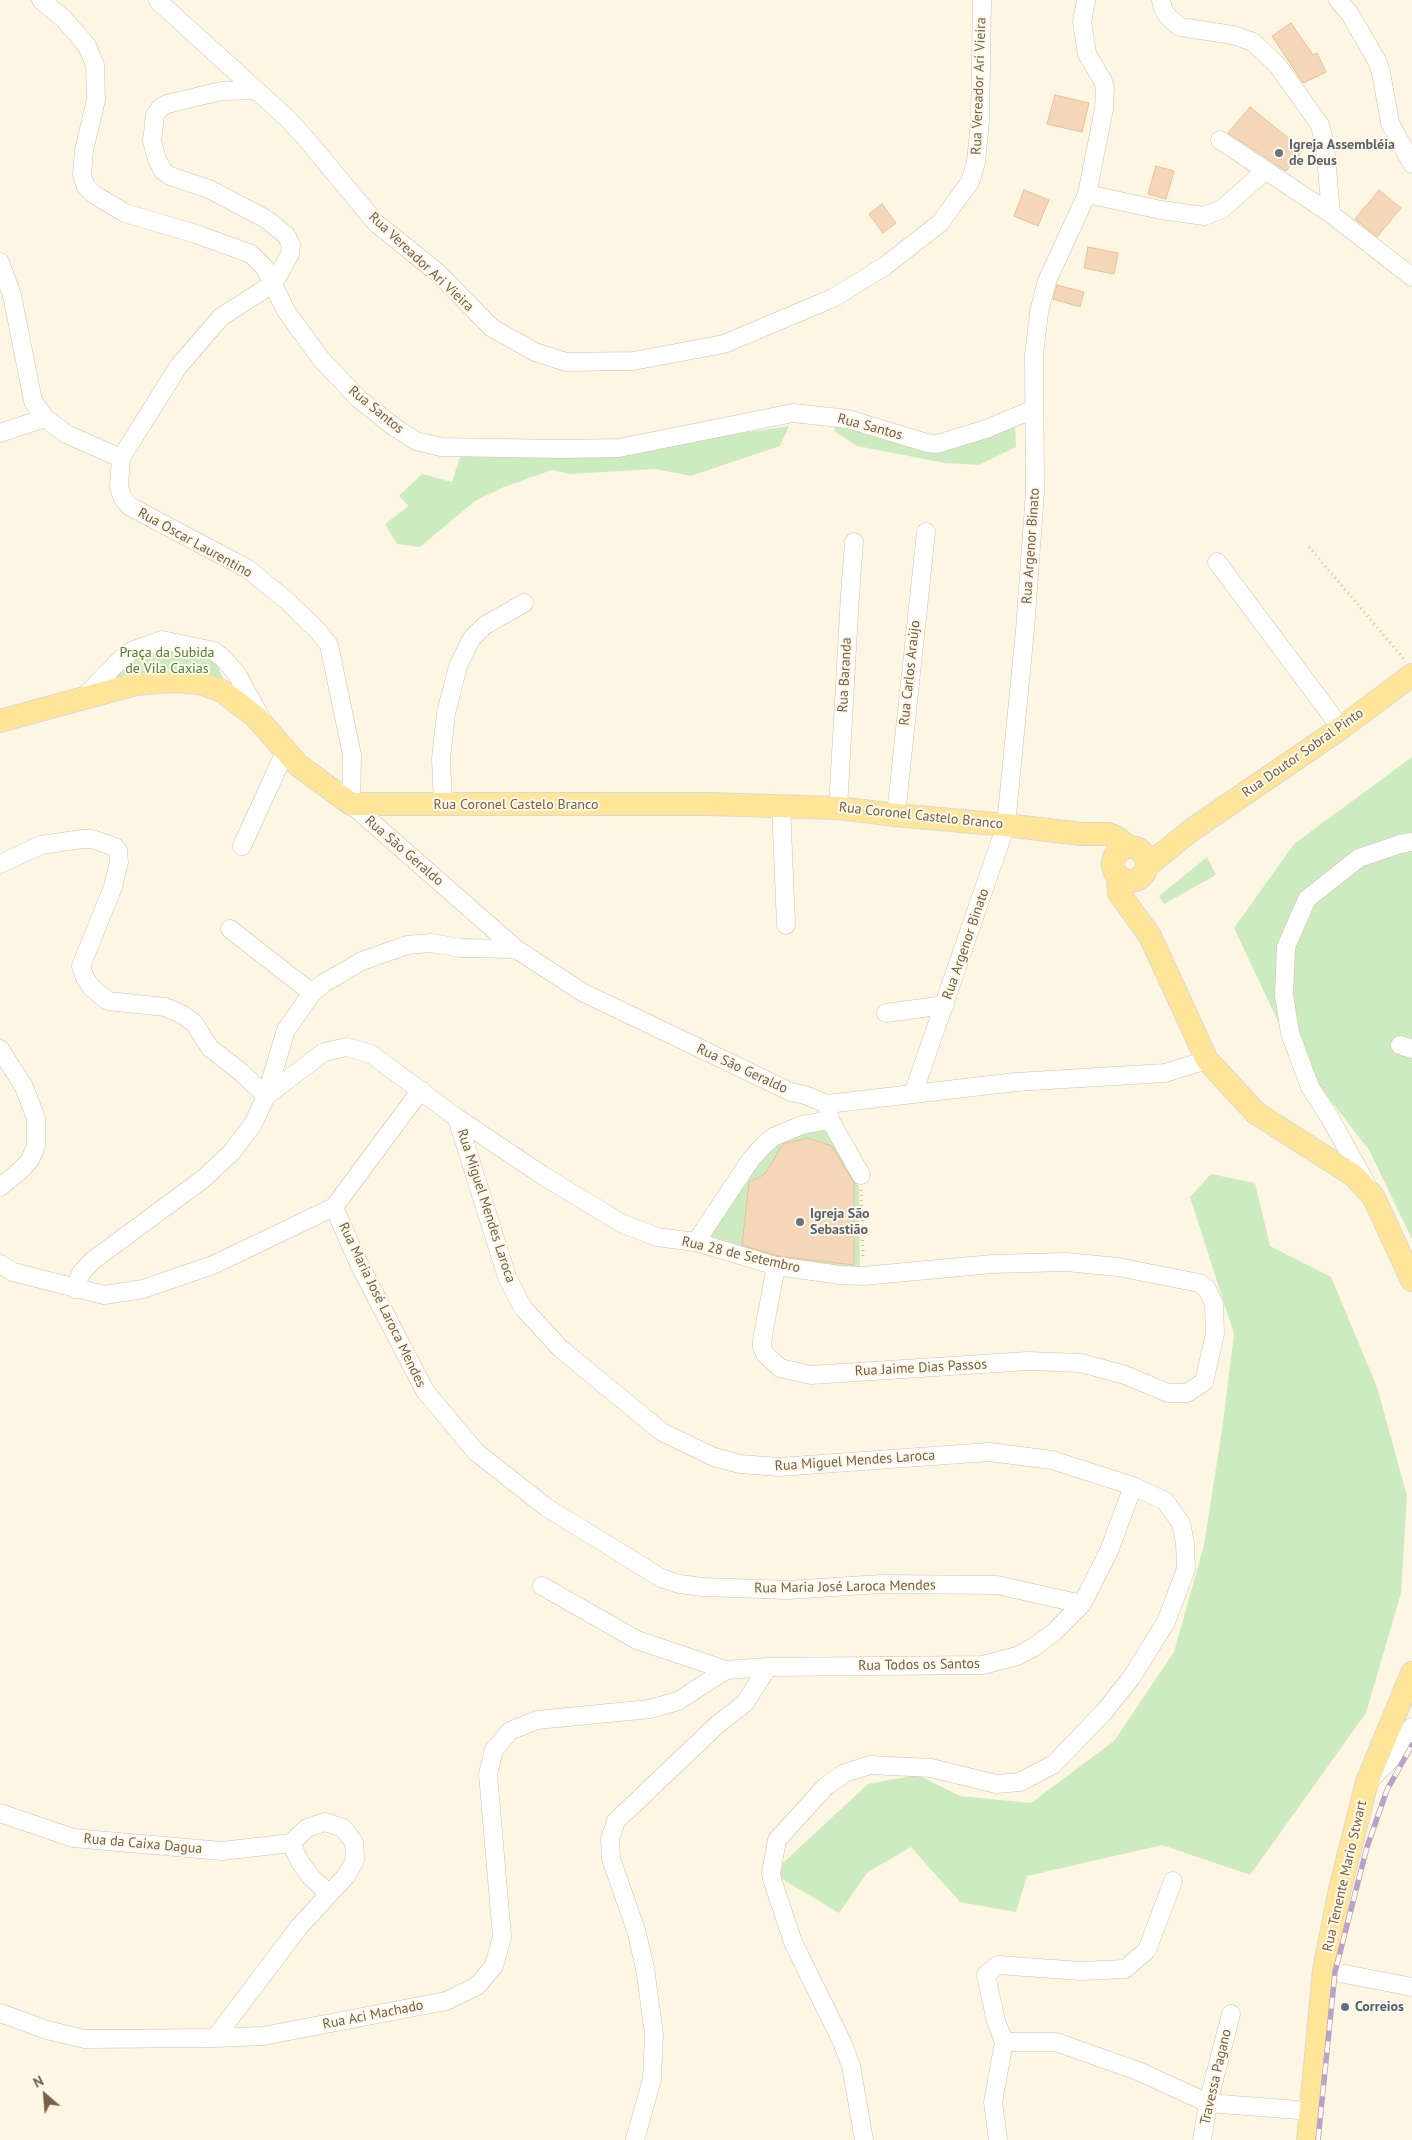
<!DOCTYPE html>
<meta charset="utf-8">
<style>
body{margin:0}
#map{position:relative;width:1412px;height:2140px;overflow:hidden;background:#fdf6e2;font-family:"PT Sans",sans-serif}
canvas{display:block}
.north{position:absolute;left:20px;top:2070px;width:50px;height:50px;-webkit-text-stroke:4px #fff9ea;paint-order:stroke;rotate:333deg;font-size:14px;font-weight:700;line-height:20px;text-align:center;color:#765e47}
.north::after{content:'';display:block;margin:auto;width:18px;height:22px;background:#765e47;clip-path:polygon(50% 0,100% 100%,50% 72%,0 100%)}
</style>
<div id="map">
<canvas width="1412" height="2140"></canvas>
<div class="north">N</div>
</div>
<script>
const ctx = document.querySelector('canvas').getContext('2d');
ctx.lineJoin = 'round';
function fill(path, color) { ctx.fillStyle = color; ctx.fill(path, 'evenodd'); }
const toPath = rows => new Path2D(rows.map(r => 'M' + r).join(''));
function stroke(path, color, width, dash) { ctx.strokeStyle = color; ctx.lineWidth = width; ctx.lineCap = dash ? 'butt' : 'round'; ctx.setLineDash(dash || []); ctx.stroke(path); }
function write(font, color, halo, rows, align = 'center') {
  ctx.font = font + ' "PT Sans",sans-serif'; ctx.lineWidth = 4; ctx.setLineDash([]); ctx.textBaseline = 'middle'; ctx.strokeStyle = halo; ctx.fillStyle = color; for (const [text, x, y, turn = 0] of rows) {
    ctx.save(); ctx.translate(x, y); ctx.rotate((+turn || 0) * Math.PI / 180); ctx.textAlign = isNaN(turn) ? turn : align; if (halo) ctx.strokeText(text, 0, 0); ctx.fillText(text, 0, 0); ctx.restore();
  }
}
fill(toPath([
 [836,422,934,446,1015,422,1016,447,979,465,945,463,857,446,834,431],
 [789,426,780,446,691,476,656,469,570,474,552,470,504,487,475,501,420,547,397,544,385,524,409,506,399,496,422,474,452,482,461,454,654,446],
 [165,644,207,654,217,664,228,690,112,684,129,658],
 [1412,757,1412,1239,1369,1150,1292,1051,1234,928,1294,844],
 [1207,857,1216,875,1164,904,1159,896],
 [809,1131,830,1131,859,1187,860,1271,796,1265,708,1239,767,1146],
 [1211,1174,1255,1183,1270,1246,1331,1277,1377,1387,1407,1496,1401,1593,1366,1713,1250,1875,1162,1845,1027,1876,1016,1912,960,1902,911,1847,868,1872,839,1913,772,1873,868,1784,918,1775,960,1796,1031,1803,1114,1741,1174,1652,1204,1545,1222,1430,1234,1334,1190,1197]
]), '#cdebc0');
const building = toPath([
 [1291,23,1313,55,1317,53,1326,72,1303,83,1272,36,1291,23],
 [1055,95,1089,103,1082,132,1047,124,1055,95],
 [1250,107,1303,150,1286,171,1228,133,1250,107],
 [1156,166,1174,171,1166,199,1148,194,1156,166],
 [1024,190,1049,200,1038,226,1014,216,1024,190],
 [1379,190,1401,208,1377,237,1355,219,1379,190],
 [882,204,896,223,883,233,869,214,882,204],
 [1088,247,1118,253,1114,274,1084,268,1088,247],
 [1057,285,1084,292,1080,307,1053,299,1057,285],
 [807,1138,832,1146,854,1183,854,1265,778,1256,742,1245,749,1182,765,1174,783,1144,807,1138]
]);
fill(building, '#f4d7b9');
stroke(building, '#e7c098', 1);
const minor = toPath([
 [41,0,64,19,77,34,87,46,95,65,96,100,84,150,82,175,86,187,95,195,125,213,196,234,251,254,265,268,286,311,321,359,359,399,394,427,416,441,441,447,562,449,619,448,793,413,848,419,927,443,937,444,986,429,1034,409],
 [1161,0,1163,9,1168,17,1180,27,1233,35,1253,42,1278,66,1320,125,1325,145,1331,214],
 [1338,0,1350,14,1377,61,1381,72,1390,123,1412,164],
 [158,1,288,119,307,140,376,223,438,273,492,328,535,352,566,362,633,361,724,344,833,298,885,266,940,223,970,182,976,162,980,121,982,0],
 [256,90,221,91,167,104,160,108,155,115,152,141,157,159,163,171,170,176,209,189,266,219,286,235,291,245,290,254,274,283,221,317,178,367,121,458,119,486,122,497,129,506,248,569,286,600,318,631,329,645,352,755,351,804,516,949,582,992,791,1092,805,1095,827,1104,1016,1082,1165,1073,1207,1060],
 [1220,140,1331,214,1412,277],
 [1087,194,1161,210,1204,216,1222,209,1265,171],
 [0,262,12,295,33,401,45,418,66,434,121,458],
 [0,433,45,418],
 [1217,562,1341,728],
 [84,697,120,660,131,651,162,640,214,651,224,659,237,674,261,718],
 [443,805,441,759,446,713,458,666,472,638,484,626,524,603],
 [781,805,786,925],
 [838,808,850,595,854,542],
 [896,815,926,532],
 [242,846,285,752],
 [0,864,41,845,82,839,92,839,115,847,118,851,119,862,113,887,81,966,85,978,92,988,108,1001,165,1007,183,1015,194,1023,210,1048,242,1073,266,1096],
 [230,929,312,993],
 [886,1013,945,1005],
 [1400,1045,1412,1049],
 [0,1049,24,1087,36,1118,36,1146,30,1160,20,1171,0,1187],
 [421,1090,334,1207,359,1264,425,1391,476,1452,546,1507,661,1578,679,1584,703,1587,788,1590,881,1584,997,1585,1082,1604],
 [913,1094,1006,825,1025,630,1035,492,1034,355,1039,312,1047,281,1087,194,1104,109,1105,88,1103,81,1087,54,1082,22,1086,0],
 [266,1096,324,1052,347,1047,371,1054,457,1118,542,1175,621,1223,657,1237,696,1242,776,1266,840,1275,863,1276,992,1264,1066,1262,1118,1267,1199,1283,1207,1289,1214,1304,1215,1334,1204,1382,1187,1393,1168,1393,1125,1375,1081,1363,1028,1361,811,1375,780,1368,765,1354,762,1347,762,1341,776,1266],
 [457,1118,507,1277,523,1308,561,1349,662,1432,714,1457,740,1464,779,1467,989,1452,1052,1460,1133,1486,1165,1501,1181,1523,1185,1543,1186,1569,1166,1622,1131,1678,1104,1712,1054,1764,1020,1782,996,1784,931,1768,870,1765,845,1773,826,1786,777,1840,771,1873,772,1879,793,1942,842,2042,851,2066,864,2140],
 [830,1120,861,1175],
 [1366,1183,1330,1118,1310,1087,1290,1033,1284,995,1286,947,1307,899,1359,858,1400,844,1412,842],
 [696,1242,751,1159,764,1145,773,1137,802,1125,830,1120,827,1104],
 [0,1264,13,1272,104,1295,143,1289,213,1265,334,1207],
 [75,1289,81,1273,92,1261,203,1179,231,1153,253,1124,266,1096,286,1030,312,993,324,983,362,961,407,945,431,943,461,948,516,949],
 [542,1586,637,1640,726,1670,768,1667,983,1665,1017,1656,1034,1647,1054,1632,1082,1604,1109,1551,1133,1486],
 [1371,1779,1397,1753,1412,1727],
 [0,1813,73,1838,222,1851,291,1843,307,1828,325,1822,343,1828,354,1842,355,1860,346,1876,299,1927,215,2038],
 [291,1843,300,1862,310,1876,328,1893],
 [1324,1970,1412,1987],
 [0,2013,47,2030,84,2039,215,2038,263,2036,446,2001,477,1986,494,1966,502,1937,488,1774,494,1750,510,1731,537,1720,650,1709,678,1701,726,1670],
 [1004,2042,996,2021,986,1975,998,1965,1081,1971,1125,1969,1147,1950,1173,1881],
 [635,2140,652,2079,654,2034,645,1968,636,1930,611,1859,610,1839,616,1821,717,1725,745,1703,768,1667],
 [998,2140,993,2102,1004,2042,1056,2042,1138,2071,1208,2103,1311,2111],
 [1202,2140,1208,2103,1231,2014]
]);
const major = toPath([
 [0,721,136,684,174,681,200,683,222,691,256,717,298,765,351,804,709,804,838,808,896,815,1006,825,1081,834,1108,834,1116,837,1129,847],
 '1113 864a17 17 0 1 1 34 0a17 17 0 1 1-34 0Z',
 [1148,865,1193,829,1341,728,1412,675],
 [1118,877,1119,893,1150,936,1207,1060,1256,1113,1353,1175,1373,1196,1412,1280],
 [1308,2140,1324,1970,1340,1889,1367,1782,1412,1673]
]);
stroke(minor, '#d1c1ab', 19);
stroke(major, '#ded8d3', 24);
stroke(toPath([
 [1309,547,1404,659],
 [861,1190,863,1259]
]), '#d9bb9c', 3, [1, 4]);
stroke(minor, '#fff', 18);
stroke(major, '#ffe598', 22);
const rail = toPath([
 [1318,2140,1335,1972,1367,1847,1387,1790,1412,1745]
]);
stroke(rail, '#baa1c7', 5.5);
stroke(rail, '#fff9ea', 4, [11]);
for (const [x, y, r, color] of [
 [1279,153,5,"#6b7280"],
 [800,1222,5,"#6b7280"],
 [1345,2007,5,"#5c6f8a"]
]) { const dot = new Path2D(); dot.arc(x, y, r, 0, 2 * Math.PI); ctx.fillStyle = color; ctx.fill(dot); stroke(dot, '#fff9ea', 2); }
write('14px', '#765e47', '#fff9ea', [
 ["Rua Vereador Ari Vieira",979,86,-88],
 ["Rua Vereador Ari Vieira",421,262,43],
 ["Rua Santos",376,410,39],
 ["Rua Santos",870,427,15],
 ["Rua Oscar Laurentino",195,543,29],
 ["Rua Argenor Binato",1031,546,-86],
 ["Rua Carlos Araújo",910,673,-84],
 ["Rua Baranda",845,675,-87],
 ["Rua Doutor Sobral Pinto",1303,753,-35],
 ["Rua Coronel Castelo Branco",516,805],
 ["Rua Coronel Castelo Branco",921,816,6],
 ["Rua São Geraldo",404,851,41],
 ["Rua Argenor Binato",966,944,-71],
 ["Rua São Geraldo",742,1069,25],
 ["Rua Miguel Mendes Laroca",486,1206,72],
 ["Rua 28 de Setembro",741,1255,13],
 ["Rua Maria José Laroca Mendes",382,1305,64],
 ["Rua Jaime Dias Passos",921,1368,-3],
 ["Rua Miguel Mendes Laroca",855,1461,-4],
 ["Rua Maria José Laroca Mendes",845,1587,-1],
 ["Rua Todos os Santos",919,1665,-1],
 ["Rua da Caixa Dagua",143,1844,5],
 ["Rua Tenente Mario Stwart",1345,1876,-77],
 ["Rua Aci Machado",373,2015,-11],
 ["Travessa Pagano",1216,2077,-77]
]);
write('bold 14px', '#5b616d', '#fff9ea', [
 ["Igreja Assembléia",1289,145],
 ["de Deus",1289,161],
 ["Igreja São",810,1214],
 ["Sebastião",810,1230]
], 'left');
write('14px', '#4a7d3f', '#fff9ea', [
 ["Praça da Subida",167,653],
 ["de Vila Caxias",167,669]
]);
write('bold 14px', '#4e5e75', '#fff9ea', [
 ["Correios",1355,2007]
], 'left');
</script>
